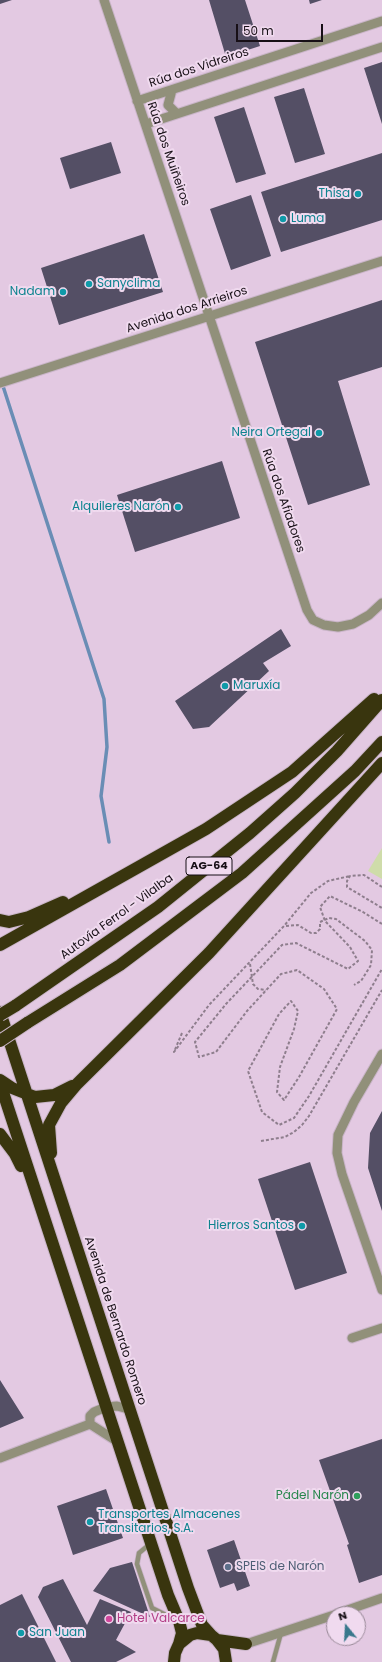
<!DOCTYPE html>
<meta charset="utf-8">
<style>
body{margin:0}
#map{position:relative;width:382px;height:1662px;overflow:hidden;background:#f0daef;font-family:Poppins,sans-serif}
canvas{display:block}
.north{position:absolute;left:326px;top:1606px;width:40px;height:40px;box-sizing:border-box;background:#f0daef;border:1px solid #998998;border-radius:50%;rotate:342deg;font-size:11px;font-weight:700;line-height:16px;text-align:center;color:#170f16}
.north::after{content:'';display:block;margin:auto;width:14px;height:18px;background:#39788c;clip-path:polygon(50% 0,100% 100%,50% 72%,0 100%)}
.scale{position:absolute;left:236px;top:24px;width:87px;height:18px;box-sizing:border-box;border:2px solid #170f16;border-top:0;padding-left:5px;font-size:12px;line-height:14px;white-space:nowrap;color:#170f16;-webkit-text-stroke:3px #f0daef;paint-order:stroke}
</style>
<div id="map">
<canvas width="382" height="1662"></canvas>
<div class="north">N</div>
<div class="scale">50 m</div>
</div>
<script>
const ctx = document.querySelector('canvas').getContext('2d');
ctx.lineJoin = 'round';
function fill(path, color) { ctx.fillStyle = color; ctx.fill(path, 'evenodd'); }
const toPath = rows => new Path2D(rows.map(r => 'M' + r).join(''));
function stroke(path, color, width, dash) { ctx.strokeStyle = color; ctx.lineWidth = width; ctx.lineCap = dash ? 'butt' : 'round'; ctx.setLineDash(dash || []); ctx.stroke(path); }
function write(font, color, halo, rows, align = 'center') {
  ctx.font = font + ' Poppins,sans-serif'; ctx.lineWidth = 4; ctx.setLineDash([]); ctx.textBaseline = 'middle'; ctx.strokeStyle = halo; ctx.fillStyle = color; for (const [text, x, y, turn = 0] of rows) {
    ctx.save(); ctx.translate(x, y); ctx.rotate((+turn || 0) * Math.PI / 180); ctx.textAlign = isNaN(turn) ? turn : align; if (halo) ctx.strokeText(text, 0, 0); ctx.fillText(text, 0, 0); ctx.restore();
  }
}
fill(toPath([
 [0,0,382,0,382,1662,0,1662],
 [334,1614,358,1614,358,1638,334,1638]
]), '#e3c9e2');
fill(toPath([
 [382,848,382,879,368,871]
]), '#cfdcaa');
stroke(toPath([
 [2,383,104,699,107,747,101,796,109,842]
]), '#6a8db5', 3.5);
fill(toPath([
 [0,0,12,0,0,4],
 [209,0,245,0,260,46,226,57],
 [309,0,322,0,310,4],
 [382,62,382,124,364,68],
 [304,88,325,154,295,163,274,97],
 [244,107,266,174,236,183,214,117],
 [111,142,121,173,70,189,60,158],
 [382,153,382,220,281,252,261,192],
 [251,195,271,256,231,270,210,209],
 [144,234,163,292,59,325,41,268],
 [382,300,382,367,338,381,370,485,308,505,255,342],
 [222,461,240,518,135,552,117,495],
 [281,629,291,646,263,663,269,671,209,727,193,729,175,701],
 [382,1111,382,1211,368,1168,370,1133],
 [310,1162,347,1273,295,1290,258,1179],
 [0,1380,24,1418,0,1428],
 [382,1439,382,1575,359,1583,347,1545,349,1544,319,1460],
 [106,1489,123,1538,73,1555,57,1506],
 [234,1540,250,1586,237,1591,234,1583,220,1588,207,1550],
 [132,1562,150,1617,93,1591,110,1568],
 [63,1579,87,1625,100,1599,131,1612,116,1640,136,1652,116,1662,71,1662,38,1597,43,1587],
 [22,1594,56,1662,0,1662,0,1605]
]), '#544f65');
const lane = toPath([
 [150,1544,139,1553,137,1564,152,1608,176,1620],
 [273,1662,281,1633]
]);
const street = toPath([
 [104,0,307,610,313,620,324,625,338,627,353,624,369,615,382,603],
 [172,90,168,105,176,113],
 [137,101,382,21],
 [146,124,382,47],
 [0,383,382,261],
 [382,1054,354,1102,338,1135,337,1153,342,1174,382,1290],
 [352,1338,382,1328],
 [118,1442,90,1424,90,1416,94,1412,106,1407,117,1406,128,1409],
 [0,1458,90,1424],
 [336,1614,382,1598],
 [246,1644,334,1615]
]);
const highway = toPath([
 [0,920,9,922,29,917,63,902],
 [0,945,206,829,292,772,374,699],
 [15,1006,158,907,250,833,295,793,337,751,382,700],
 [0,1012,188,1588,202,1625,211,1635],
 [27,1023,120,965,242,873,355,771,382,742],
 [0,1080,12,1088,35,1097,54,1095,72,1086],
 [0,1083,168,1595,179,1621,182,1633,179,1644],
 [0,1134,15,1154,21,1166],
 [51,1153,49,1125,61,1103,77,1084,209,953,382,763],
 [217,1640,246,1644],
 [174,1662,175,1653,179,1644,190,1635,197,1633,211,1635,217,1640,224,1649,226,1662]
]);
stroke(lane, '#c9b5c8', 6);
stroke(street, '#c9b5c8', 11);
stroke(highway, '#c9b5c8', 14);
stroke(toPath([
 [382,887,364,875,350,876,347,881,347,887,382,908],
 [382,924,363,912,330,896,320,907,325,921,350,947,358,961,348,969,296,943,282,945,226,1004,195,1042,199,1057,216,1052,247,1011,281,974,297,970,324,989,337,1009,299,1077,284,1100,277,1092,280,1067,294,1029,298,1011,291,1001,279,1014,248,1071,262,1112,279,1125,294,1118,309,1096,382,969],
 [286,926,298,925,311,933,316,933,320,929,320,922,329,918,336,919,365,941,372,950,371,965,361,981,354,985],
 [250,964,253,984,258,989,266,990],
 [182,1033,174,1052,209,1005,284,926,311,893,328,881,350,876],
 [261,1141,285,1137,294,1132,302,1125,309,1116,382,990]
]), '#8e7e8d', 2, [3, 2]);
stroke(lane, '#91907a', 4.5);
stroke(street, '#91907a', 9);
stroke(highway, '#39350e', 12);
const highwayBridge = toPath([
 [0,1015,15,1006],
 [0,1041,27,1023]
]);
stroke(highwayBridge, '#c9b5c8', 14, []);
stroke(highwayBridge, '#39350e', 12);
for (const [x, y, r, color] of [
 [358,194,4,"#0f9aa8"],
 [283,219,4,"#0f9aa8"],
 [89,284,4,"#0f9aa8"],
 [63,292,4,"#0f9aa8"],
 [319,433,4,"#0f9aa8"],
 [178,507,4,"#0f9aa8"],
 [225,686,4,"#0f9aa8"],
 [302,1226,4,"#0f9aa8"],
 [357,1496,4,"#2e9e5b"],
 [90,1522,4,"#0f9aa8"],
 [228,1567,4,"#5c6f8a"],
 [109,1619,4,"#d1479c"],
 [21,1633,4,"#0f9aa8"]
]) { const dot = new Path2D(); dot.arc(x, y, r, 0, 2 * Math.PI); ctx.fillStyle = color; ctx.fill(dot); stroke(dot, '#f0daef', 1.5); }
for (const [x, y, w] of [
 [209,866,46]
]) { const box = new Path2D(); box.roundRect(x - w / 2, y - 9, w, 18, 3); ctx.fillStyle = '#f0daef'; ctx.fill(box); stroke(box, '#170f16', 1); }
write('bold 11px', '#170f16', null, [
 ["AG-64",209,866]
]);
write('12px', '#170f16', '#f0daef', [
 ["Rúa dos Vidreiros",199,68,-18],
 ["Rúa dos Muiñeiros",168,154,71],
 ["Avenida dos Arrieiros",187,310,-18],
 ["Rúa dos Afiadores",283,501,71],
 ["Autovía Ferrol - Vilalba",117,917,-36],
 ["Avenida de Bernardo Romero",115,1321,72]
]);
write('12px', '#0d838f', '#f0daef', [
 ["Thisa",350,194],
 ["Luma",291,219,"left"],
 ["Sanyclima",97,284,"left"],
 ["Nadam",55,292],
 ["Neira Ortegal",311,433],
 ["Alquileres Narón",170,507],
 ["Maruxía",233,686,"left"],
 ["Hierros Santos",294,1226],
 ["Transportes Almacenes",98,1515,"left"],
 ["Transitarios, S.A.",98,1529,"left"],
 ["San Juan",29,1633,"left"]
], 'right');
write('12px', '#27864d', '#f0daef', [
 ["Pádel Narón",349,1496]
], 'right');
write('12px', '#4e5e75', '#f0daef', [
 ["SPEIS de Narón",236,1567]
], 'left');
write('12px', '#b23c85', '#f0daef', [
 ["Hotel Valcarce",117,1619]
], 'left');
</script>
